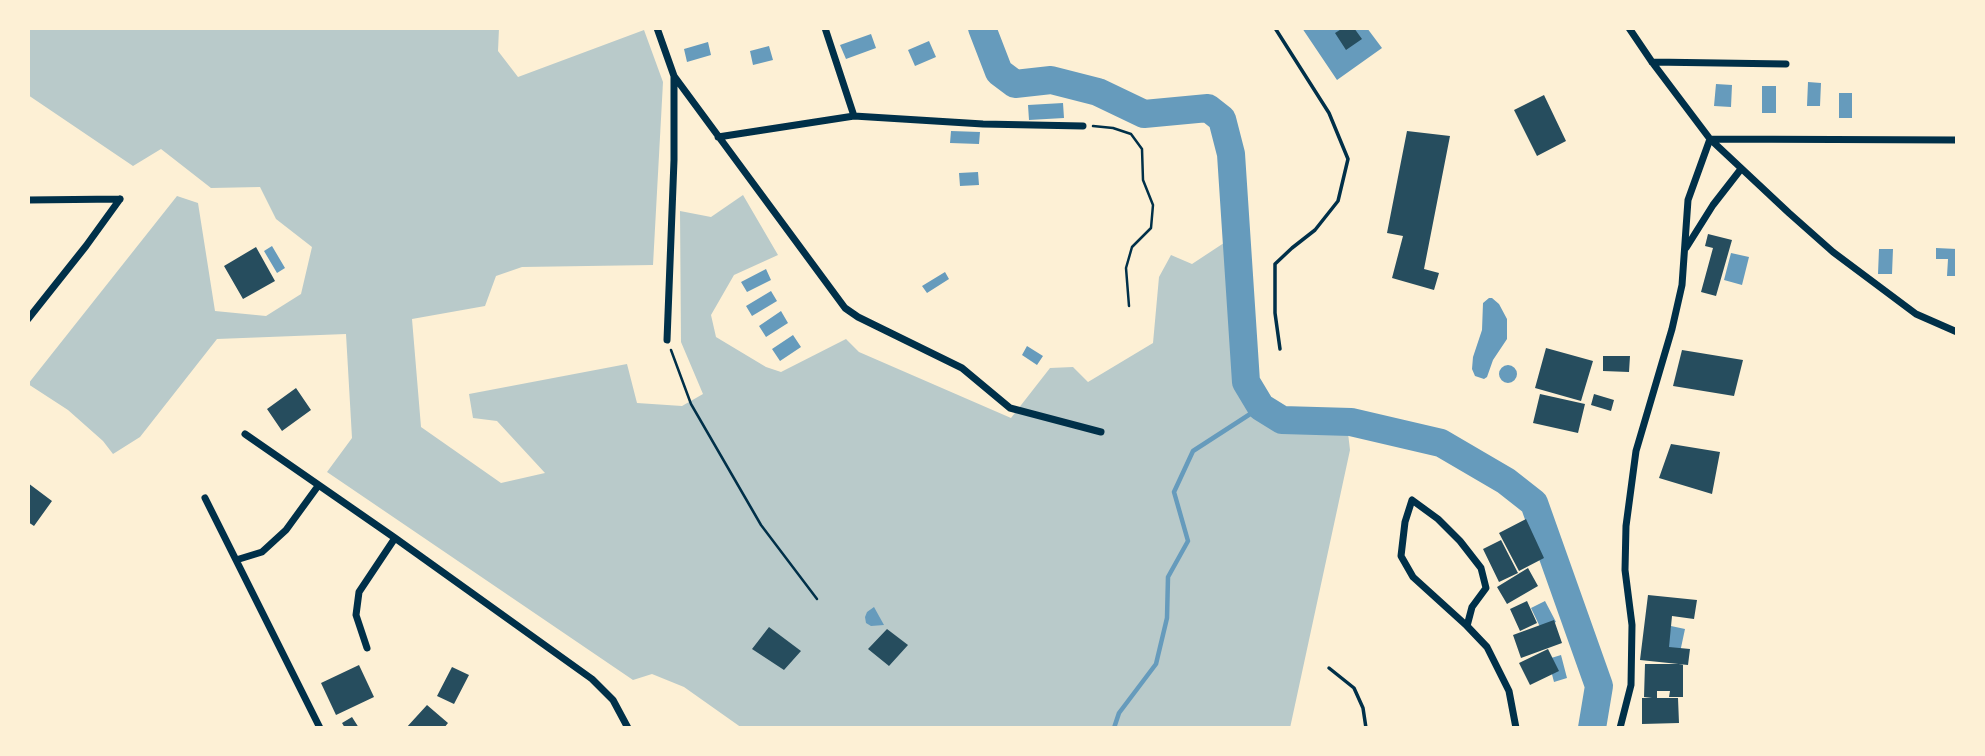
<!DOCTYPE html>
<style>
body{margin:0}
#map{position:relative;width:1985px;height:756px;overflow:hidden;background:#fdf0d5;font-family:"Fira Sans Condensed",sans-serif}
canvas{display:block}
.frame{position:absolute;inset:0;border:30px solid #fdf0d5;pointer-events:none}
</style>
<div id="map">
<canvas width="1985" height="756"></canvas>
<div class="frame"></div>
</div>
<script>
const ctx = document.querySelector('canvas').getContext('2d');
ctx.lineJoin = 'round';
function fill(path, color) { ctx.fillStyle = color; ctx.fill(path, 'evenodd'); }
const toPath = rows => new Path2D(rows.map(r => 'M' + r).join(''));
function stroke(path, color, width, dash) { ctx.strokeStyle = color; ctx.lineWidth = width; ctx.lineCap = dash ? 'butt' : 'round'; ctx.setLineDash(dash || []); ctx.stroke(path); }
fill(toPath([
 [28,28,499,28,498,51,518,77,644,30,663,82,653,265,522,267,496,276,485,306,412,319,421,427,501,483,545,473,497,421,473,418,469,394,627,364,637,403,682,406,703,394,681,342,680,211,711,217,743,195,778,255,734,275,711,315,716,337,766,367,781,372,846,339,859,352,1011,418,1050,368,1073,367,1088,382,1153,343,1159,277,1171,255,1192,264,1236,235,1246,382,1261,408,1282,421,1348,433,1350,450,1290,728,742,728,684,687,652,674,633,680,327,472,352,438,346,334,217,339,140,437,113,454,103,441,68,410,28,384,177,196,198,203,215,311,266,316,301,294,312,247,276,219,260,187,211,188,161,149,133,166,28,95]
]), '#b9caca');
fill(toPath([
 [1302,28,1367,28,1382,48,1337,80],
 [871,34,876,48,846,59,840,45],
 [929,41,936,57,915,66,908,50],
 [708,42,711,55,687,62,684,49],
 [769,46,773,60,753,65,750,51],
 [1808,82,1821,83,1820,106,1807,106],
 [1716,84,1732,85,1731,107,1714,106],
 [1762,86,1776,86,1776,113,1762,113],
 [1839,93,1852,93,1852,118,1839,118],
 [1063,103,1064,118,1029,120,1028,105],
 [951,131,980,132,979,144,950,143],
 [978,172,979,185,960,186,959,173],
 [272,246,285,268,277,273,264,251],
 [1936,248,1957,249,1957,276,1947,276,1948,259,1936,259],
 [1879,249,1893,249,1892,274,1878,274],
 [1731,253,1749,257,1742,285,1724,280],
 [766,269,771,280,747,292,741,282],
 [945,272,949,279,927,293,922,286],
 [771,291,777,301,752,316,746,306],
 [1489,298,1492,298,1499,304,1507,319,1507,339,1493,360,1487,377,1484,379,1475,376,1472,369,1473,357,1482,330,1483,303],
 [781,311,788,323,766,337,759,326],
 [793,335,801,347,780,361,772,349],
 [1027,346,1043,356,1037,365,1022,355],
 '1499 374a9 9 0 1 1 18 0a9 9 0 1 1-18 0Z',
 [1545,601,1556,622,1541,629,1531,608],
 [874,607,884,625,871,626,866,623,865,617,867,612],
 [1671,626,1685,629,1679,657,1665,653],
 [1561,655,1567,678,1554,682,1548,659]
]), '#669bbc');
stroke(toPath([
 [1114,728,1119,713,1156,664,1167,618,1168,577,1188,541,1174,492,1193,451,1261,407]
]), '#669bbc', 4.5);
stroke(toPath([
 [982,28,999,72,1015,84,1051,80,1098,92,1144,114,1208,108,1222,119,1231,154,1246,382,1261,407,1282,420,1351,422,1441,443,1506,481,1534,503,1599,686,1592,728]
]), '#669bbc', 28);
fill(toPath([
 [1343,28,1354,28,1362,39,1346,50,1335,33],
 [1544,95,1566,141,1537,156,1514,110],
 [1407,131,1450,136,1424,269,1439,273,1434,290,1392,278,1403,236,1387,233],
 [1708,234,1732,240,1716,296,1701,292,1713,248,1705,246],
 [256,247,275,281,243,299,224,266],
 [1546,348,1593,361,1581,401,1535,388],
 [1682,350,1743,360,1734,396,1673,386],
 [1603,356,1630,356,1629,372,1603,371],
 [296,388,311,410,282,431,267,409],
 [1540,394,1585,404,1578,433,1533,423],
 [1594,394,1614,400,1611,411,1591,405],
 [1671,444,1720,452,1712,494,1659,478],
 [28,483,52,501,34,526,28,522],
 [1526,519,1544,558,1519,571,1499,533],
 [1501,540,1518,573,1499,582,1483,549],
 [1528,568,1538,586,1507,604,1497,587],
 [1648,595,1697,600,1694,619,1672,616,1669,647,1690,649,1688,665,1640,660],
 [1527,601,1537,623,1520,631,1510,609],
 [1554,620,1562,643,1521,658,1513,635],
 [769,627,801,651,784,670,752,649],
 [887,629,908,645,889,666,868,649],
 [1548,649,1559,671,1530,685,1519,663],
 [1645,664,1683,664,1683,697,1669,697,1670,691,1657,691,1657,698,1678,698,1679,723,1642,724,1642,698,1652,698,1644,697],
 [359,665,374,697,336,715,321,683],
 [452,667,469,675,454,704,437,696],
 [427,705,448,723,444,728,406,728],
 [352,717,359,728,345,728,342,723]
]), '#264d5e');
stroke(toPath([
 [1093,126,1113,128,1131,134,1142,149,1143,180,1153,205,1151,228,1132,247,1126,268,1129,306],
 [671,350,691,404,761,525,817,599]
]), '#003049', 2.5);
stroke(toPath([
 [1275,28,1329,113,1348,159,1338,201,1315,230,1292,248,1275,264,1275,313,1280,349],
 [1329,668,1354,688,1363,708,1366,728]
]), '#003049', 3.5);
stroke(toPath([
 [657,28,674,76,845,308,858,317,962,368,1010,408,1101,432],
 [825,28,854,116],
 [1629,28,1652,62,1710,139,1789,213,1833,252,1916,314,1957,332],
 [1652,62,1786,64],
 [718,137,854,116,983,124,1083,126],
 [1710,139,1957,140],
 [28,200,120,199],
 [1686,248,1713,205,1741,169],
 [28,319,86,246,120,199],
 [667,340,674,160,674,76],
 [245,434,395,538,592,679,613,700,628,728],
 [205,498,320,728],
 [236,560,262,552,286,530,318,486],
 [1467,626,1472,607,1486,588,1481,568,1460,541,1438,519,1412,500,1405,522,1401,556,1413,577,1467,626,1487,647,1509,691,1516,728],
 [367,648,356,615,359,592,395,538],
 [1620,728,1631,685,1632,625,1625,570,1626,526,1636,451,1672,329,1682,285,1688,200,1710,139]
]), '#003049', 7);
</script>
